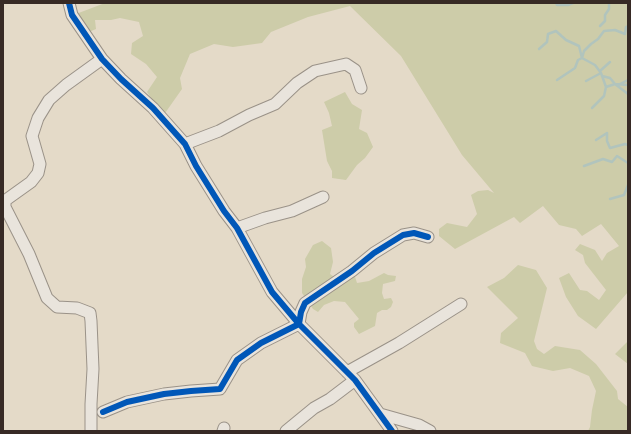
<!DOCTYPE html>
<style>
body{margin:0}
#map{position:relative;width:631px;height:434px;overflow:hidden;background:#e4dac8;font-family:"Sorts Mill Goudy",serif}
canvas{display:block}
.frame{position:absolute;inset:0;border:4px solid #372a25;pointer-events:none}
</style>
<div id="map">
<canvas width="631" height="434"></canvas>
<div class="frame"></div>
</div>
<script>
const ctx = document.querySelector('canvas').getContext('2d');
ctx.lineJoin = 'round';
function fill(path, color) { ctx.fillStyle = color; ctx.fill(path, 'evenodd'); }
const toPath = rows => new Path2D(rows.map(r => 'M' + r).join(''));
function stroke(path, color, width, dash) { ctx.strokeStyle = color; ctx.lineWidth = width; ctx.lineCap = dash ? 'butt' : 'round'; ctx.setLineDash(dash || []); ctx.stroke(path); }
fill(toPath([
 [105,3,628,3,628,292,596,329,578,316,566,297,559,278,569,273,580,290,587,291,599,300,606,290,585,263,583,255,575,250,580,244,595,250,602,261,607,253,619,246,601,224,582,236,576,229,559,225,543,206,520,223,514,217,455,249,439,236,439,229,447,223,467,227,477,214,471,195,478,191,488,190,494,193,462,155,401,56,350,6,308,17,271,32,262,43,233,47,214,44,190,54,180,78,182,89,163,116,147,92,157,77,146,64,131,54,132,43,143,36,139,22,120,18,111,20,95,20,96,29,89,32,76,14],
 [345,92,352,104,362,110,359,129,367,133,373,147,365,158,357,165,346,180,332,178,332,171,327,161,322,130,332,126,329,113,324,102],
 [322,241,331,248,333,262,330,274,337,279,343,275,348,266,352,267,357,283,369,281,384,273,388,275,396,276,395,281,383,284,382,293,384,299,391,298,393,302,391,307,387,310,382,310,377,313,375,326,359,334,354,327,354,323,359,319,345,302,334,301,324,305,318,312,313,309,302,293,302,279,306,267,305,259,313,245],
 [518,265,536,270,547,288,534,341,537,349,544,354,555,346,580,350,596,364,617,391,618,399,628,407,628,431,588,431,590,427,592,410,596,391,589,376,570,368,553,371,532,366,525,353,500,343,501,333,518,318,487,287,504,278],
 [628,341,628,364,615,354]
]), '#cdcca9');
stroke(toPath([
 [556,3,557,5,568,5,573,3],
 [600,26,605,21,605,15,609,9,609,3],
 [539,49,547,42,548,34,556,31,566,40,579,46,582,58,595,65,601,73,606,87],
 [600,71,610,62],
 [602,76,610,78,615,84,628,94],
 [557,80,575,68,578,60,582,58,584,51,591,44,598,39,604,31,615,30,625,34,626,27,628,26],
 [586,81,601,73],
 [620,84,628,80],
 [592,108,604,96,606,87,615,84,628,85],
 [596,140,607,133,607,141,610,148,625,144,628,145],
 [584,166,603,159,612,162,617,156,628,163],
 [610,199,624,195,628,185]
]), '#b1c4bd', 2.5);
const minor = toPath([
 [69,3,72,15,102,59,121,79,153,108,185,144,196,166,224,211,237,228,272,292,299,324,355,380,392,431],
 [185,144,219,131,249,115,275,104,297,83,315,71,346,64,355,70,361,88],
 [5,201,5,207,29,254,47,298,57,307,77,308,90,313,91,321,93,369,91,404,91,431],
 [3,202,31,182,38,173,40,164,32,136,38,118,49,100,66,85,102,59],
 [237,228,265,218,292,211,323,197],
 [347,372,399,343,461,304],
 [103,412,127,402,164,394,191,391,220,389,237,360,261,343,299,324,301,312,305,303,352,271,374,253,403,235,414,233,428,237],
 [380,414,419,425,430,431],
 [223,431,224,428],
 [286,431,314,408,330,399,355,380]
]);
stroke(minor, '#9a9288', 13);
stroke(minor, '#e9e4dc', 11);
stroke(toPath([
 [69,3,72,15,102,59,121,79,153,108,185,144,196,166,224,211,237,228,272,292,299,324,355,380,392,431],
 [103,412,127,402,164,394,191,391,220,389,237,360,261,343,299,324,301,312,305,303,352,271,374,253,403,235,414,233,428,237]
]), '#0057b8', 6);
</script>
